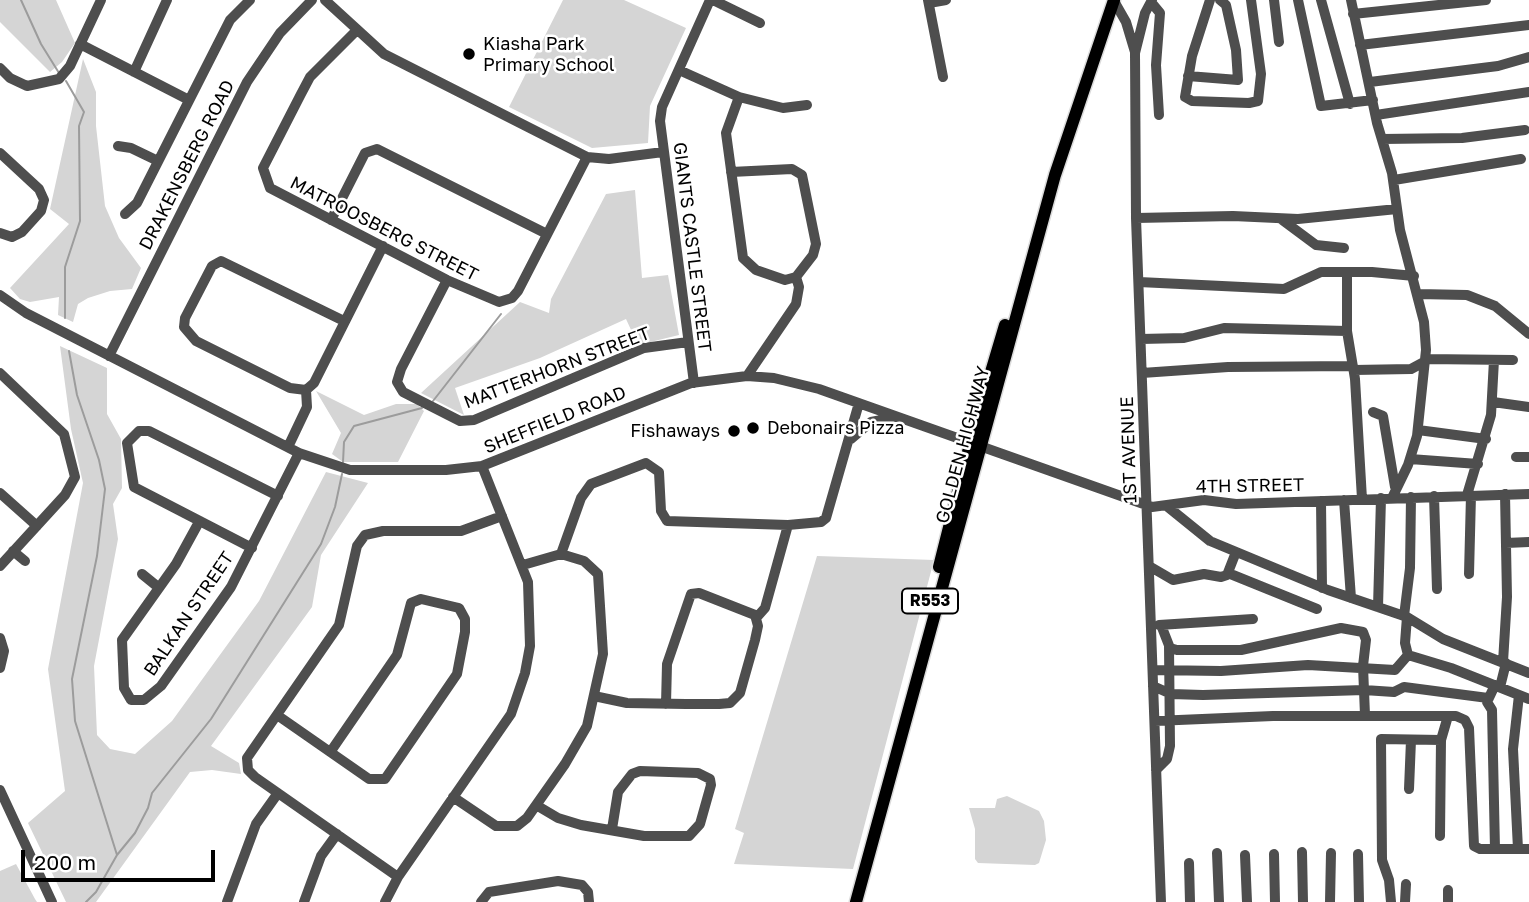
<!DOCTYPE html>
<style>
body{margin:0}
#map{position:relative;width:1529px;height:902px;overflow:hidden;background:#fff;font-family:"Golos Text",sans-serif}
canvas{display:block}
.scale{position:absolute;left:21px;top:850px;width:194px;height:32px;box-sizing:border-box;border:4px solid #000;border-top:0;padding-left:9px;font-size:21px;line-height:24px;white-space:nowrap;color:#000;-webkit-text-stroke:5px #fff;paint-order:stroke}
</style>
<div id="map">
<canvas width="1529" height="902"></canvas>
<div class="scale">200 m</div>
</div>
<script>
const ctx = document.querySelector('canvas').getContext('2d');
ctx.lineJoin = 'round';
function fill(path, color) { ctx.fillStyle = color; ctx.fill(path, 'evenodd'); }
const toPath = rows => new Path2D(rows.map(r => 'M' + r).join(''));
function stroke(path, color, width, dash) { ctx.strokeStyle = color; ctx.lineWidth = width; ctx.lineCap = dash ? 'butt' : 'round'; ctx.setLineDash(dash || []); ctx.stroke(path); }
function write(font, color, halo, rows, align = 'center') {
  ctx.font = font + ' "Golos Text",sans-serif'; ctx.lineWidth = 5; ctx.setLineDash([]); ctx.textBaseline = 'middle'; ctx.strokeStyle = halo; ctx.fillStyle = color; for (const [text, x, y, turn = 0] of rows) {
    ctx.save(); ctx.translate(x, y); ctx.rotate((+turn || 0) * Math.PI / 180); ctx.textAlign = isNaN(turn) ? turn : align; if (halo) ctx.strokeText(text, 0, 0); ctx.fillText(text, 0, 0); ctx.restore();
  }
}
fill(toPath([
 [0,0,56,0,75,43,62,62,50,72,0,22],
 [563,0,624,0,686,28,650,106,648,143,592,148,509,107],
 [83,59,96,92,96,126,105,206,119,238,141,268,132,289,110,291,88,298,78,304,73,322,58,315,59,297,30,302,20,299,10,288,69,224,50,209],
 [635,190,642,278,668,275,679,335,638,345,626,319,540,358,455,388,464,415,421,393,520,302,549,313,551,299,606,194],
 [60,346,107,368,107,414,121,439,122,488,113,504,118,539,94,666,97,735,110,749,135,754,172,721,259,601,326,472,368,483,321,555,312,607,211,746,239,763,241,774,212,770,190,772,96,902,66,902,28,823,65,791,48,669,83,483,71,429],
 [316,391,364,415,396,404,417,404,424,411,398,462,343,462,332,454,341,433],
 [817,556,934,560,853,869,734,864,744,833,735,829],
 [1007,796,1039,811,1044,821,1046,840,1039,863,1035,865,978,863,975,859,975,829,969,808,995,808,997,799],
 [16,864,35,899,37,902,0,902,0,871]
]), '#d5d5d5');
stroke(toPath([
 [21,0,41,44,59,73],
 [65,318,65,267,80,221,79,126,84,112,66,81],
 [69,351,77,395,99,460,105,489,97,556,72,679,75,721,117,855,96,892,86,902],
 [433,401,501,314],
 [343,462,344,442,354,426,422,408],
 [117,855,135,833,148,808,152,793,211,719,321,544,335,507,342,474]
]), '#9c9c9c', 2);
const major = toPath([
 [939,567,972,436,1005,325],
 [856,902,1055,175,1114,0]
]);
stroke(major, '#dbdbdb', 15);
stroke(toPath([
 [325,0,384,54,587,157,609,159,663,152],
 [713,0,760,23],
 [928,0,943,77],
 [1152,0,1145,13,1135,53,1136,218,1161,902],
 [1210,0,1192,56,1185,97,1192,101,1249,103,1258,101,1261,74,1251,0],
 [1274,0,1279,42],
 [1298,0,1321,106,1373,100],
 [1321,0,1350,104],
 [1351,0,1377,123,1392,173,1400,230,1424,322,1426,350,1417,436,1408,465,1392,498],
 [1114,1,1126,22,1135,52],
 [1151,2,1160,13,1156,65,1159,115],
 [929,3,946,0],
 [1353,14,1486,0],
 [356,31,310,77,301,94,263,168,270,188,447,280,499,302,512,298,518,291,587,157],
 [80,44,189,100],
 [1360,45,1529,25],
 [0,68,10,78,27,86,59,79,70,66,101,0],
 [679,70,739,97,783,108,807,105],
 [134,72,167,0],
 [1188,76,1238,80,1236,50,1226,5,1220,0],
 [1370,82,1498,66,1529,57],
 [1376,115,1529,92],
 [1382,139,1462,138,1525,130],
 [118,146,131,148,158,161],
 [0,153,39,189,44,200,41,211,22,232,12,237,0,233],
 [731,172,792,169,802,175,816,244,813,255,796,277,785,280,756,270,743,258,726,133,739,97],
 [1394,180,1521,159],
 [125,214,137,203,230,20,250,0],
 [1136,218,1233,216,1298,219,1397,209],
 [1281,219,1316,245,1344,248],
 [331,220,365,153,377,149,547,234],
 [1347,272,1347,331,1355,379,1362,499],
 [447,280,401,369,397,382,403,392,460,421,474,420,644,348,688,342],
 [1139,282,1284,289,1321,272,1372,272,1414,276],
 [1418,294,1467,295,1495,306,1529,334],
 [0,295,26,313,299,453,350,470,446,470,482,466,691,383,747,376,774,378,819,389,1152,507,1204,500,1236,504,1529,494],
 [344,321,221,261,212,266,185,318,184,327,196,341,290,388,306,390,314,383,383,246],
 [1141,339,1184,338,1224,328,1347,331],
 [109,356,247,82,280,33,312,0],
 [1425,359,1513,360],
 [1354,370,1411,369,1424,362],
 [0,373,64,434,75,477,65,495,0,566],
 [1142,373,1228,367,1352,366],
 [747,376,796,304,799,287,796,277],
 [694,383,660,121,662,107,710,0],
 [1493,402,1529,407],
 [1373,412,1383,416,1395,487],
 [1418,430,1486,439],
 [851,439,871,422,892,418],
 [288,447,307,407,306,390],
 [1516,457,1529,457],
 [1410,459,1478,464],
 [0,493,37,526],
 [1467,495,1491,415,1494,360],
 [1434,496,1437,589],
 [1344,500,1351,598],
 [1321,501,1322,588],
 [1168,507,1210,541,1328,590,1407,617,1443,639,1529,673],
 [199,522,176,564,122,640,124,688,131,700,144,700,161,686,231,587,299,453],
 [1506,543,1529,542],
 [252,548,134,487,127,443,139,431,149,431,278,496],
 [13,551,25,561],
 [561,554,581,498,591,484,646,463,659,472,661,511,667,521,788,525,821,522,826,518,859,403],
 [1149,566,1173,580,1204,574,1221,577,1227,575,1236,552],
 [1228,573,1317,609],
 [142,574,158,587],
 [1469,574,1471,495],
 [1378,607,1381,498],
 [1404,616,1410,568,1411,497],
 [757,617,765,608,788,525],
 [1407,617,1405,643,1408,655,1451,668,1529,699],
 [1159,625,1253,619],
 [1161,625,1170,648,1177,650,1241,650,1341,628,1363,632,1366,640,1363,666,1365,715],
 [0,638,4,651,0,668],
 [1503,662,1507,597,1505,494],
 [1153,670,1221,671,1308,665,1395,670,1408,655],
 [1495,685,1487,702,1492,710,1495,849],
 [1153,686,1171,694,1203,695,1364,690,1394,692,1404,687,1488,698],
 [1500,687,1506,663],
 [594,696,627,703,686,704,719,704,730,703,740,693,755,640,758,626,755,615,699,593,691,594,667,664,666,704],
 [277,715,369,779,385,779,457,674,465,632,465,619,459,608,421,599,411,603,397,655,331,751],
 [1155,721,1273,716,1456,716,1465,720,1469,728,1474,846,1480,849,1529,849],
 [1441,740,1448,716],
 [1156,770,1167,759,1170,746,1169,646],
 [1409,789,1411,740],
 [0,790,52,902],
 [453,797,496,826,517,826,527,818,565,764,587,726,603,654,598,574,584,561,561,554,523,565],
 [536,805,558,818,581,825,644,836,689,836,700,824,711,785,710,779,698,773,640,771,632,774,618,792,612,829],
 [1518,849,1513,749,1519,695],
 [1302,852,1303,902],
 [1217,853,1219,902],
 [1274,854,1275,902],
 [1358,854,1359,902],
 [1245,855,1247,902],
 [1189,863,1190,902],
 [398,877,255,777,248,770,247,758,339,625,357,546,365,535,383,531,461,531,502,516],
 [1448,890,1448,902],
 [227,902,256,824,278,793],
 [304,902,321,856,337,834],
 [385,902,398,877,511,714,525,673,530,646,528,582,482,466],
 [481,902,489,892,558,881,582,885,588,892,589,902],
 [1330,902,1331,853],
 [1391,902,1389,880,1382,860,1381,739,1441,740,1440,836],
 [1405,902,1406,884]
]), '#4e4e4e', 10);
stroke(major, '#000', 12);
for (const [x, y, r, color] of [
 [469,54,7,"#000"],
 [753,428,7,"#000"],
 [734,431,7,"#000"]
]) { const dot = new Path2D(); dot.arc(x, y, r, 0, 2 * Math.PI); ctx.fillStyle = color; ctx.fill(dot); stroke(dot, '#fff', 2.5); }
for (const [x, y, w] of [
 [930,601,56]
]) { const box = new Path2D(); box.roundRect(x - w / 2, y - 12.5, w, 25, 5); ctx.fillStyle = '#fff'; ctx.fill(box); stroke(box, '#000', 2); }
write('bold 16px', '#000', null, [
 ["R553",930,601]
]);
write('18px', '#000', '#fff', [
 ["Kiasha Park",483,44],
 ["Primary School",483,65],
 ["Debonairs Pizza",767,428],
 ["Fishaways",720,431,"right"]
], 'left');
write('18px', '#000', '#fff', [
 ["DRAKENSBERG ROAD",187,165,-63],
 ["MATROOSBERG STREET",384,229,27],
 ["GIANTS CASTLE STREET",692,247,83],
 ["MATTERHORN STREET",557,368,-21],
 ["SHEFFIELD ROAD",555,420,-22],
 ["GOLDEN HIGHWAY",963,445,-75],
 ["1ST AVENUE",1129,450,-92],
 ["4TH STREET",1250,486,-1],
 ["BALKAN STREET",189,614,-56]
]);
</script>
